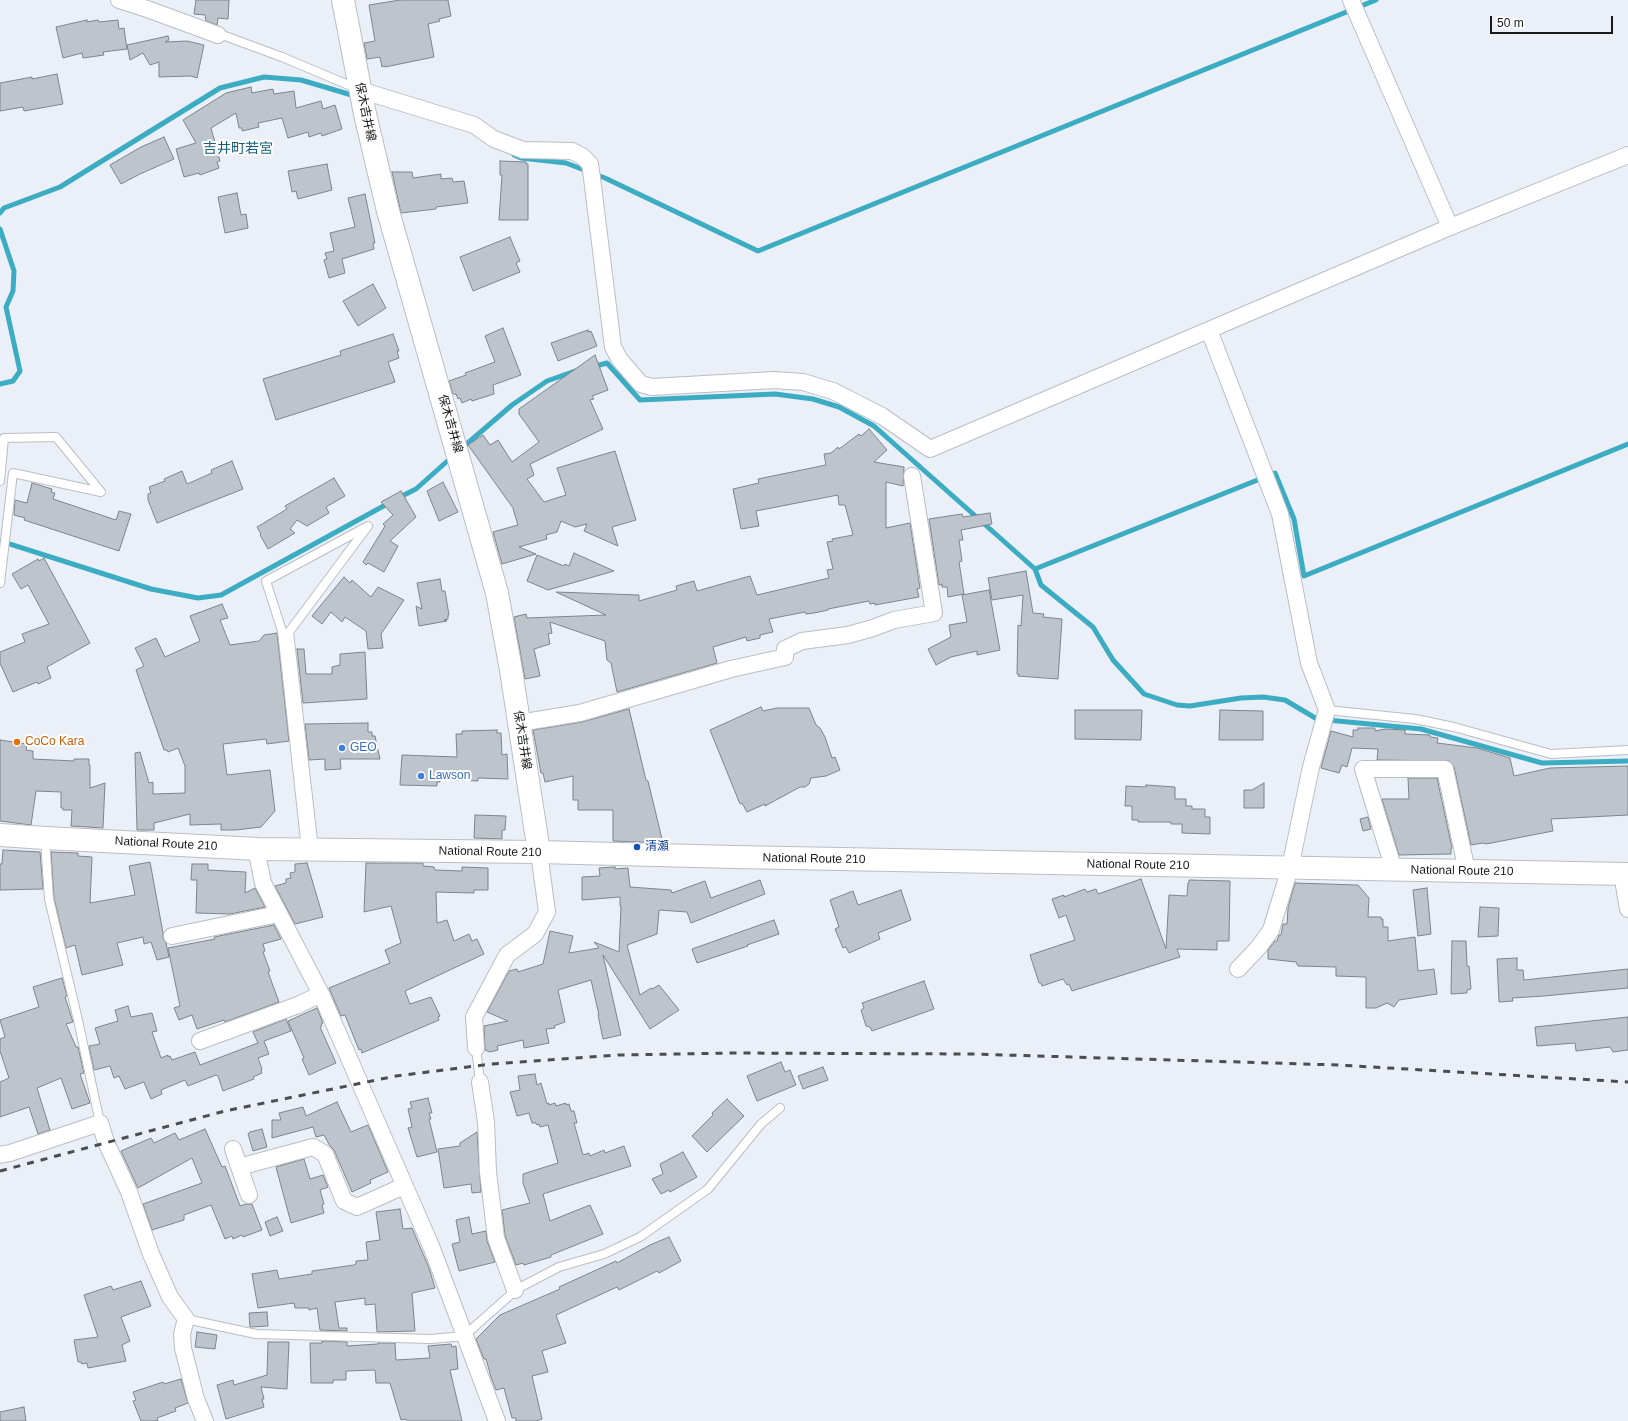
<!DOCTYPE html>
<meta charset="utf-8">
<style>
body{margin:0}
#map{position:relative;width:1628px;height:1421px;overflow:hidden;background:#ebf0f8;font-family:Arial,sans-serif}
canvas{display:block}
.scale{position:absolute;left:1490px;top:16px;width:123px;height:18px;box-sizing:border-box;border:2px solid #17191b;border-top:0;padding-left:5px;font-size:12px;line-height:14px;white-space:nowrap;color:#17191b;-webkit-text-stroke:3px #fff;paint-order:stroke}
</style>
<div id="map">
<canvas width="1628" height="1421"></canvas>
<div class="scale">50 m</div>
</div>
<script>
const ctx = document.querySelector('canvas').getContext('2d');
ctx.lineJoin = 'round';
const toPath = rows => new Path2D(rows.map(r => 'M' + r).join(''));
function stroke(path, color, width, dash) { ctx.strokeStyle = color; ctx.lineWidth = width; ctx.lineCap = dash ? 'butt' : 'round'; ctx.setLineDash(dash || []); ctx.stroke(path); }
function fill(path, color) { ctx.fillStyle = color; ctx.fill(path, 'evenodd'); }
function write(font, color, halo, rows, align = 'center') {
  ctx.font = font + ' Arial,"Noto Sans JP",sans-serif'; ctx.lineWidth = 4; ctx.setLineDash([]); ctx.textBaseline = 'middle'; ctx.strokeStyle = halo; ctx.fillStyle = color; for (const [text, x, y, turn = 0] of rows) {
    ctx.save(); ctx.translate(x, y); ctx.rotate((+turn || 0) * Math.PI / 180); ctx.textAlign = isNaN(turn) ? turn : align; if (halo) ctx.strokeText(text, 0, 0); ctx.fillText(text, 0, 0); ctx.restore();
  }
}
stroke(toPath([
 [514,155,521,158,566,163,605,178,758,251,1376,0],
 [0,213,4,208,60,187,220,88,264,77,301,80,355,96],
 [0,229,14,271,13,291,6,307,20,371,13,381,0,384],
 [592,367,607,363,640,400,775,394,813,399,839,407,874,426,1035,569,1275,473,1294,519,1304,576,1628,444],
 [462,448,512,405,547,381,578,370],
 [398,498,416,489,453,456],
 [0,541,151,589,198,598,221,595,389,503],
 [1035,569,1041,585,1093,627,1113,660,1144,694,1177,705,1190,706,1241,698,1263,697,1285,700,1317,719,1421,729,1542,763,1628,761]
]), '#3cacc3', 5);
const building = toPath([
 [196,0,229,0,228,19,218,18,217,25,206,21,205,15,194,14,196,0],
 [400,0,448,0,451,16,439,19,440,21,428,24,434,57,385,67,385,66,382,67,380,57,367,59,364,43,375,41,369,5,400,0],
 [87,20,87,22,98,20,99,22,118,20,119,29,124,28,127,49,103,52,104,55,83,58,82,53,63,58,56,27,87,20],
 [168,36,169,40,165,42,187,41,204,45,197,78,191,76,159,77,159,62,150,65,143,53,130,60,127,45,168,36],
 [57,74,63,104,24,111,23,107,0,111,0,83,32,77,32,79,57,74],
 [251,87,252,93,273,89,274,94,294,91,296,108,321,101,323,109,335,105,342,129,322,136,321,133,309,137,308,132,288,138,282,118,258,123,259,127,242,131,242,128,239,128,236,113,211,128,220,161,217,162,219,168,200,175,199,173,184,177,176,149,196,143,183,120,226,93,251,87],
 [164,137,174,159,140,174,121,184,110,165,141,147,164,137],
 [500,161,526,162,526,164,528,164,528,220,499,220,502,175,500,175,500,161],
 [327,164,332,190,298,199,296,191,292,192,288,171,327,164],
 [392,172,412,172,413,178,441,174,441,179,452,178,453,182,464,181,468,203,436,207,436,209,401,213,392,172],
 [237,193,241,215,246,214,248,228,225,233,218,197,237,193],
 [365,194,375,243,373,243,374,249,342,259,345,273,329,278,324,260,327,259,325,253,334,251,330,233,355,227,348,198,365,194],
 [510,237,520,261,516,263,520,272,473,291,460,257,510,237],
 [373,284,386,308,358,326,343,301,373,284],
 [503,328,521,375,493,385,494,394,472,401,471,399,462,403,460,398,458,399,456,394,453,394,449,381,466,375,465,373,495,362,485,336,503,328],
 [588,330,588,332,591,331,597,346,558,361,551,343,588,330],
 [393,334,399,351,397,351,399,358,388,362,395,382,276,420,263,379,341,355,340,351,393,334],
 [595,355,608,390,592,396,594,399,590,400,603,429,530,464,534,475,527,479,544,502,566,495,557,468,615,451,636,520,612,527,618,546,584,531,587,524,575,527,561,521,557,532,546,535,547,539,519,547,536,554,502,564,493,532,518,525,514,512,513,508,468,445,483,435,490,445,498,440,512,462,539,442,519,414,519,409,595,355],
 [869,429,887,450,874,462,904,467,903,486,886,482,886,528,910,523,920,588,917,589,919,597,875,605,875,603,870,604,869,601,828,609,828,610,814,613,806,614,805,612,769,619,773,632,760,635,760,638,747,641,746,637,713,647,717,663,617,692,611,663,607,660,605,641,550,622,552,633,548,634,550,644,534,649,540,676,525,679,514,617,526,614,527,618,606,615,556,592,639,595,639,601,677,590,676,586,694,581,697,591,750,576,757,595,829,578,827,570,833,569,827,542,833,541,832,539,853,535,845,505,839,505,838,495,756,511,759,526,741,529,733,489,759,483,758,479,826,465,824,454,831,453,838,447,839,449,859,434,861,436,869,429],
 [232,461,243,489,157,523,148,500,148,494,151,493,149,487,165,481,164,479,182,471,187,484,212,473,211,470,232,461],
 [334,478,345,496,326,507,329,513,307,526,297,520,290,529,295,533,268,549,260,535,261,534,257,527,287,509,285,506,334,478],
 [443,482,458,512,439,521,427,491,443,482],
 [32,483,52,489,51,492,55,493,53,499,116,520,119,511,131,514,119,551,24,520,25,518,14,515,15,500,27,503,32,483],
 [401,491,416,517,390,541,398,546,384,572,368,563,366,565,363,562,385,526,383,524,393,515,381,502,401,491],
 [990,513,992,524,961,530,963,540,959,540,962,561,959,562,964,594,948,597,947,587,942,587,942,584,939,585,929,519,962,514,963,517,990,513],
 [574,553,614,571,548,590,527,581,537,555,564,566,565,564,569,566,574,553],
 [44,558,90,643,47,667,51,678,38,684,37,682,13,692,0,663,0,652,25,642,22,634,49,624,28,585,21,589,12,574,38,559,39,561,44,558],
 [1026,571,1033,613,1044,614,1043,617,1062,619,1058,679,1018,676,1019,674,1017,674,1018,625,1021,626,1023,595,992,600,988,578,1026,571],
 [344,577,350,583,352,580,371,597,378,587,404,600,381,634,383,648,368,649,366,631,345,617,342,622,331,612,322,624,312,616,344,577],
 [440,579,442,591,445,591,449,615,448,615,448,619,444,620,447,621,419,626,416,606,422,609,417,583,440,579],
 [989,590,1000,650,977,655,977,651,951,657,936,665,928,649,951,637,949,625,967,622,962,595,989,590],
 [222,604,228,618,220,620,230,645,259,641,264,635,277,633,289,741,267,744,266,739,223,744,227,775,270,770,275,811,261,827,236,830,221,830,221,824,190,825,190,814,154,823,154,830,137,830,135,753,140,752,149,783,153,782,153,794,185,793,185,766,178,748,168,752,167,750,164,750,136,670,144,666,135,648,156,638,165,657,200,641,190,616,222,604],
 [297,649,304,649,306,674,332,674,332,667,340,665,340,654,365,652,367,699,303,703,297,649],
 [761,707,763,711,777,708,809,708,816,725,820,728,825,737,832,758,835,757,840,770,826,776,811,778,809,784,805,787,800,787,765,806,765,804,747,812,742,803,740,804,710,730,761,707],
 [629,709,646,780,648,781,663,843,613,841,613,810,578,810,578,800,573,800,573,776,545,782,543,773,541,773,533,730,582,722,629,709],
 [1075,710,1142,710,1141,740,1075,739,1075,710],
 [1220,710,1263,711,1263,740,1219,740,1220,710],
 [368,723,368,732,372,732,372,736,375,736,380,759,340,759,341,769,325,770,325,759,309,760,305,724,368,723],
 [1358,728,1375,728,1375,731,1385,729,1405,730,1405,734,1430,735,1430,737,1438,738,1437,743,1477,748,1510,758,1514,776,1550,768,1628,766,1628,815,1551,819,1553,831,1486,844,1483,843,1471,845,1454,767,1449,761,1377,760,1378,749,1352,748,1347,767,1342,765,1339,773,1321,768,1331,731,1353,737,1353,730,1358,730,1358,728],
 [497,730,497,733,501,733,502,755,507,754,508,779,478,778,478,781,440,779,440,782,437,782,437,786,400,785,402,755,457,757,456,734,462,734,462,731,497,730],
 [0,740,27,744,26,750,33,751,33,759,74,761,74,759,89,759,89,765,90,765,90,788,105,783,103,828,71,826,72,810,63,810,63,808,61,808,61,792,36,791,31,825,0,821,0,740],
 [1408,778,1437,778,1452,848,1451,849,1451,854,1399,855,1382,799,1409,799,1408,778],
 [1264,783,1264,808,1244,808,1244,790,1252,790,1264,783],
 [1146,785,1175,787,1175,799,1186,799,1186,806,1192,806,1192,809,1205,809,1205,817,1210,817,1210,834,1182,833,1182,824,1171,824,1171,822,1138,822,1138,820,1132,820,1132,806,1125,806,1126,786,1146,787,1146,785],
 [475,815,506,816,505,830,502,830,502,839,474,838,475,815],
 [1368,817,1371,829,1363,831,1360,819,1368,817],
 [3,850,40,852,43,889,0,890,0,864,2,864,3,850],
 [51,852,78,853,78,856,92,857,90,903,135,895,129,866,150,862,163,933,163,938,166,943,169,957,157,960,151,942,144,944,143,937,117,943,123,965,82,975,75,945,66,948,54,898,51,852],
 [307,863,323,917,295,924,275,886,286,883,286,879,291,878,290,873,295,872,295,864,307,863],
 [366,863,423,863,423,866,434,867,435,870,462,871,462,867,488,868,488,890,474,890,474,893,436,892,437,923,447,920,454,941,469,934,472,941,477,939,484,954,405,991,410,1004,431,997,440,1016,438,1017,439,1020,362,1053,361,1049,359,1050,345,1015,341,1016,329,988,390,963,385,950,401,943,391,906,364,912,366,863],
 [192,864,208,864,208,870,246,872,245,893,255,888,265,907,230,914,196,913,197,880,191,880,192,864],
 [615,867,615,869,628,868,630,887,671,890,672,893,705,881,711,898,760,880,765,894,691,923,687,912,659,910,657,934,627,945,640,995,651,988,652,989,659,985,679,1010,650,1029,603,955,621,1035,603,1039,598,1015,599,1015,591,980,558,990,565,1022,554,1026,555,1028,546,1029,549,1043,524,1048,523,1040,497,1046,498,1050,490,1052,485,1050,484,1026,508,1021,487,1012,509,971,517,969,518,972,543,964,550,931,573,936,569,953,599,948,594,942,619,952,621,906,620,906,620,897,582,900,582,877,600,876,599,868,615,867],
 [1141,879,1166,949,1169,895,1187,896,1188,883,1189,883,1189,880,1230,881,1229,941,1217,941,1217,950,1177,949,1180,957,1072,991,1069,984,1067,985,1063,979,1042,986,1041,983,1039,983,1030,955,1075,940,1066,915,1059,918,1052,899,1064,895,1064,897,1085,889,1087,892,1096,889,1098,894,1141,879],
 [1295,883,1358,885,1369,898,1368,917,1381,917,1381,919,1383,919,1383,927,1388,927,1388,941,1415,937,1418,971,1434,969,1437,994,1399,1000,1394,1007,1387,1003,1376,1008,1366,1008,1366,977,1336,976,1336,967,1298,966,1296,962,1268,959,1268,950,1275,941,1277,941,1279,935,1281,935,1283,924,1287,924,1288,908,1295,883],
 [1427,888,1431,934,1418,936,1413,890,1427,888],
 [901,890,911,920,878,933,880,939,849,953,846,947,843,948,835,929,839,927,830,900,853,891,858,905,901,890],
 [1480,907,1499,908,1498,936,1478,937,1480,907],
 [774,920,779,934,747,945,748,946,697,963,692,949,774,920],
 [274,925,281,939,263,944,265,951,263,952,270,971,268,972,279,1002,225,1022,224,1020,197,1029,192,1015,179,1020,174,1008,180,1006,168,948,215,939,214,937,274,925],
 [1452,941,1466,941,1467,966,1469,966,1471,989,1467,990,1467,993,1451,994,1452,941],
 [1517,958,1517,970,1523,970,1524,980,1628,969,1628,988,1544,996,1512,998,1513,1001,1499,1002,1497,959,1517,958],
 [62,978,67,996,65,997,73,1022,66,1024,76,1047,78,1047,84,1073,80,1074,90,1103,72,1109,61,1078,37,1088,50,1130,38,1134,29,1107,0,1117,0,1082,9,1078,0,1051,0,1039,5,1037,0,1020,39,1007,33,987,62,978],
 [924,981,934,1009,872,1031,870,1027,866,1026,861,1010,864,1008,862,1003,924,981],
 [128,1006,131,1017,152,1013,157,1031,152,1032,161,1058,168,1055,168,1057,170,1056,172,1060,195,1052,200,1065,258,1043,253,1032,286,1019,291,1031,264,1041,269,1054,258,1058,262,1069,261,1070,262,1073,253,1077,254,1079,223,1091,218,1076,216,1075,188,1086,185,1080,161,1090,162,1094,151,1099,144,1082,125,1089,119,1076,114,1078,110,1066,94,1070,89,1046,100,1044,95,1028,118,1021,115,1010,128,1006],
 [317,1008,323,1023,321,1024,322,1026,320,1027,336,1063,309,1075,302,1059,304,1058,288,1021,317,1008],
 [1628,1017,1628,1050,1613,1052,1610,1047,1576,1051,1575,1043,1537,1046,1535,1027,1628,1017],
 [781,1062,785,1072,790,1070,796,1085,757,1101,747,1076,781,1062],
 [823,1067,828,1080,803,1089,798,1076,823,1067],
 [535,1074,537,1085,541,1083,547,1104,549,1103,549,1105,555,1103,556,1106,566,1103,566,1105,569,1104,571,1111,574,1111,577,1123,574,1123,583,1155,589,1153,590,1156,604,1150,605,1153,624,1146,631,1166,543,1194,550,1221,590,1205,603,1234,551,1255,551,1257,524,1265,523,1263,516,1265,505,1236,502,1210,530,1203,523,1183,523,1174,558,1163,548,1125,540,1127,539,1124,537,1125,536,1123,532,1123,529,1113,517,1116,510,1092,520,1090,518,1076,535,1074],
 [428,1098,432,1113,429,1113,431,1119,429,1119,437,1152,417,1157,408,1128,412,1127,408,1109,412,1108,410,1102,428,1098],
 [727,1099,744,1116,707,1152,692,1136,713,1115,712,1113,727,1099],
 [337,1102,351,1132,368,1125,388,1172,370,1180,371,1183,352,1192,334,1150,330,1146,324,1135,316,1137,313,1127,272,1138,272,1120,281,1120,279,1113,303,1107,306,1116,337,1102],
 [205,1129,222,1167,225,1166,240,1206,246,1204,252,1204,262,1230,243,1237,242,1235,233,1239,232,1236,225,1239,211,1205,184,1215,184,1220,152,1230,143,1204,202,1183,192,1158,138,1188,121,1151,151,1138,154,1143,175,1133,179,1140,205,1129],
 [262,1129,267,1147,253,1151,248,1134,250,1132,262,1129],
 [477,1132,481,1192,472,1193,471,1184,444,1188,438,1149,460,1146,460,1143,477,1132],
 [683,1152,697,1177,670,1192,669,1190,661,1194,652,1179,663,1174,660,1164,683,1152],
 [304,1159,310,1179,323,1175,328,1187,320,1190,324,1204,322,1205,324,1213,291,1223,276,1167,304,1159],
 [400,1209,403,1229,412,1228,429,1268,435,1288,412,1293,415,1331,377,1332,375,1304,365,1305,365,1298,335,1302,339,1328,347,1328,347,1331,320,1330,317,1308,309,1310,309,1308,295,1308,294,1303,258,1308,252,1274,277,1270,279,1279,312,1274,312,1271,354,1265,356,1264,356,1261,368,1260,366,1242,380,1240,376,1212,400,1209],
 [277,1217,283,1231,270,1236,265,1222,277,1217],
 [469,1217,472,1234,486,1231,487,1241,495,1262,459,1271,452,1244,460,1242,456,1220,469,1217],
 [669,1237,681,1261,659,1273,657,1271,619,1290,617,1287,556,1315,566,1343,542,1351,548,1372,532,1376,542,1419,536,1421,516,1421,516,1418,512,1418,504,1388,496,1390,491,1377,486,1359,484,1359,476,1339,500,1315,560,1289,559,1287,616,1261,617,1263,650,1245,669,1237],
 [141,1281,151,1306,121,1317,130,1341,122,1345,126,1361,88,1368,87,1363,82,1364,81,1362,78,1362,74,1340,98,1337,84,1295,111,1286,113,1290,141,1281],
 [267,1312,268,1326,250,1327,249,1313,267,1312],
 [197,1332,217,1335,215,1349,195,1347,197,1332],
 [322,1341,347,1342,347,1346,378,1344,378,1343,395,1343,396,1360,430,1358,428,1346,451,1344,452,1347,456,1346,458,1369,450,1370,462,1421,407,1421,406,1419,401,1420,390,1383,376,1383,375,1370,346,1371,346,1380,333,1380,333,1383,311,1383,310,1343,322,1343,322,1341],
 [268,1342,289,1342,287,1389,261,1387,264,1399,262,1399,264,1407,226,1419,217,1385,233,1380,234,1385,267,1375,268,1342],
 [181,1379,188,1403,175,1408,176,1411,157,1418,158,1421,141,1421,133,1401,136,1400,133,1392,163,1382,164,1384,181,1379],
 [24,1407,26,1421,0,1421,0,1412,24,1407]
]);
fill(building, '#bec4cb');
stroke(building, '#7f848b', 1);
const service = toPath([
 [218,35,225,36,282,57,358,89],
 [0,481,4,438,56,437,101,492,13,473,0,583],
 [1327,710,1415,719,1454,727,1551,754,1628,750],
 [45,839,49,899,78,1020,100,1123],
 [306,849,282,631,266,581,368,526,289,632,314,849],
 [476,1048,480,1082],
 [186,1319,256,1334,431,1339,464,1336,517,1289,559,1267,604,1254,640,1237,708,1189,761,1124,780,1108]
]);
const minor = toPath([
 [119,0,150,10,218,35],
 [1351,0,1450,227],
 [360,90,474,125,494,139,523,150,572,151,582,156,590,164,592,178,613,347,620,360,641,384,652,387,774,380,803,382,833,391,882,416,930,449,1450,227,1628,155],
 [1209,330,1280,514,1309,663,1327,710,1311,767,1290,868,1271,930,1258,948,1238,969],
 [519,723,580,713,731,669,785,657,785,649,802,641,848,635,873,628,894,620,934,613,912,476],
 [258,849,258,858,263,883,321,994,431,1246,497,1421],
 [1394,870,1363,769,1445,769,1467,871],
 [1622,874,1628,909],
 [172,936,278,914],
 [200,1041,298,1005,321,994],
 [476,1048,474,1017,507,955,535,934,547,912,539,852],
 [480,1082,486,1122,488,1172,496,1238,515,1290],
 [233,1149,249,1195],
 [0,1155,10,1153,100,1123,106,1142,129,1192,151,1254,170,1297,186,1319,182,1334,183,1348,196,1399,205,1421],
 [239,1167,313,1147,325,1154,344,1201,357,1207,404,1186]
]);
const secondary = toPath([
 [343,0,365,114,388,211,497,593,511,670,539,852]
]);
const trunk = toPath([
 [0,835,45,838,258,849,539,852,735,857,1628,874]
]);
stroke(service, '#b9bec5', 10);
stroke(minor, '#b9bec5', 18);
stroke(secondary, '#b9bec5', 24);
stroke(trunk, '#b9bec5', 24);
stroke(service, '#fff', 8);
stroke(minor, '#fff', 16);
stroke(secondary, '#fff', 22);
stroke(trunk, '#fff', 22);
stroke(toPath([
 [0,1171,225,1111,396,1076,491,1064,619,1055,732,1053,971,1054,1338,1065,1628,1082]
]), '#4b4e51', 3, [7, 7]);
for (const [x, y, r, color] of [
 [17,742,4,"#e8710a"],
 [342,748,4,"#3f7fe0"],
 [421,776,4,"#3f7fe0"],
 [637,847,4,"#1a4fb4"]
]) { const dot = new Path2D(); dot.arc(x, y, r, 0, 2 * Math.PI); ctx.fillStyle = color; ctx.fill(dot); stroke(dot, '#fff', 1.5); }
write('12px', '#17191b', '#fff', [
 ["保木吉井線",365,112,78],
 ["保木吉井線",450,424,74],
 ["保木吉井線",522,740,81],
 ["National Route 210",166,844,3],
 ["National Route 210",490,852,1],
 ["National Route 210",814,859,1],
 ["National Route 210",1138,865,1],
 ["National Route 210",1462,871,1]
]);
write('12px', '#c56008', '#fff', [
 ["CoCo Kara",25,742]
], 'left');
write('12px', '#366cbe', '#fff', [
 ["GEO",350,748],
 ["Lawson",429,776]
], 'left');
write('12px', '#164399', '#fff', [
 ["清瀬",645,847]
], 'left');
write('14px', '#145f79', '#fff', [
 ["吉井町若宮",238,149]
]);
</script>
